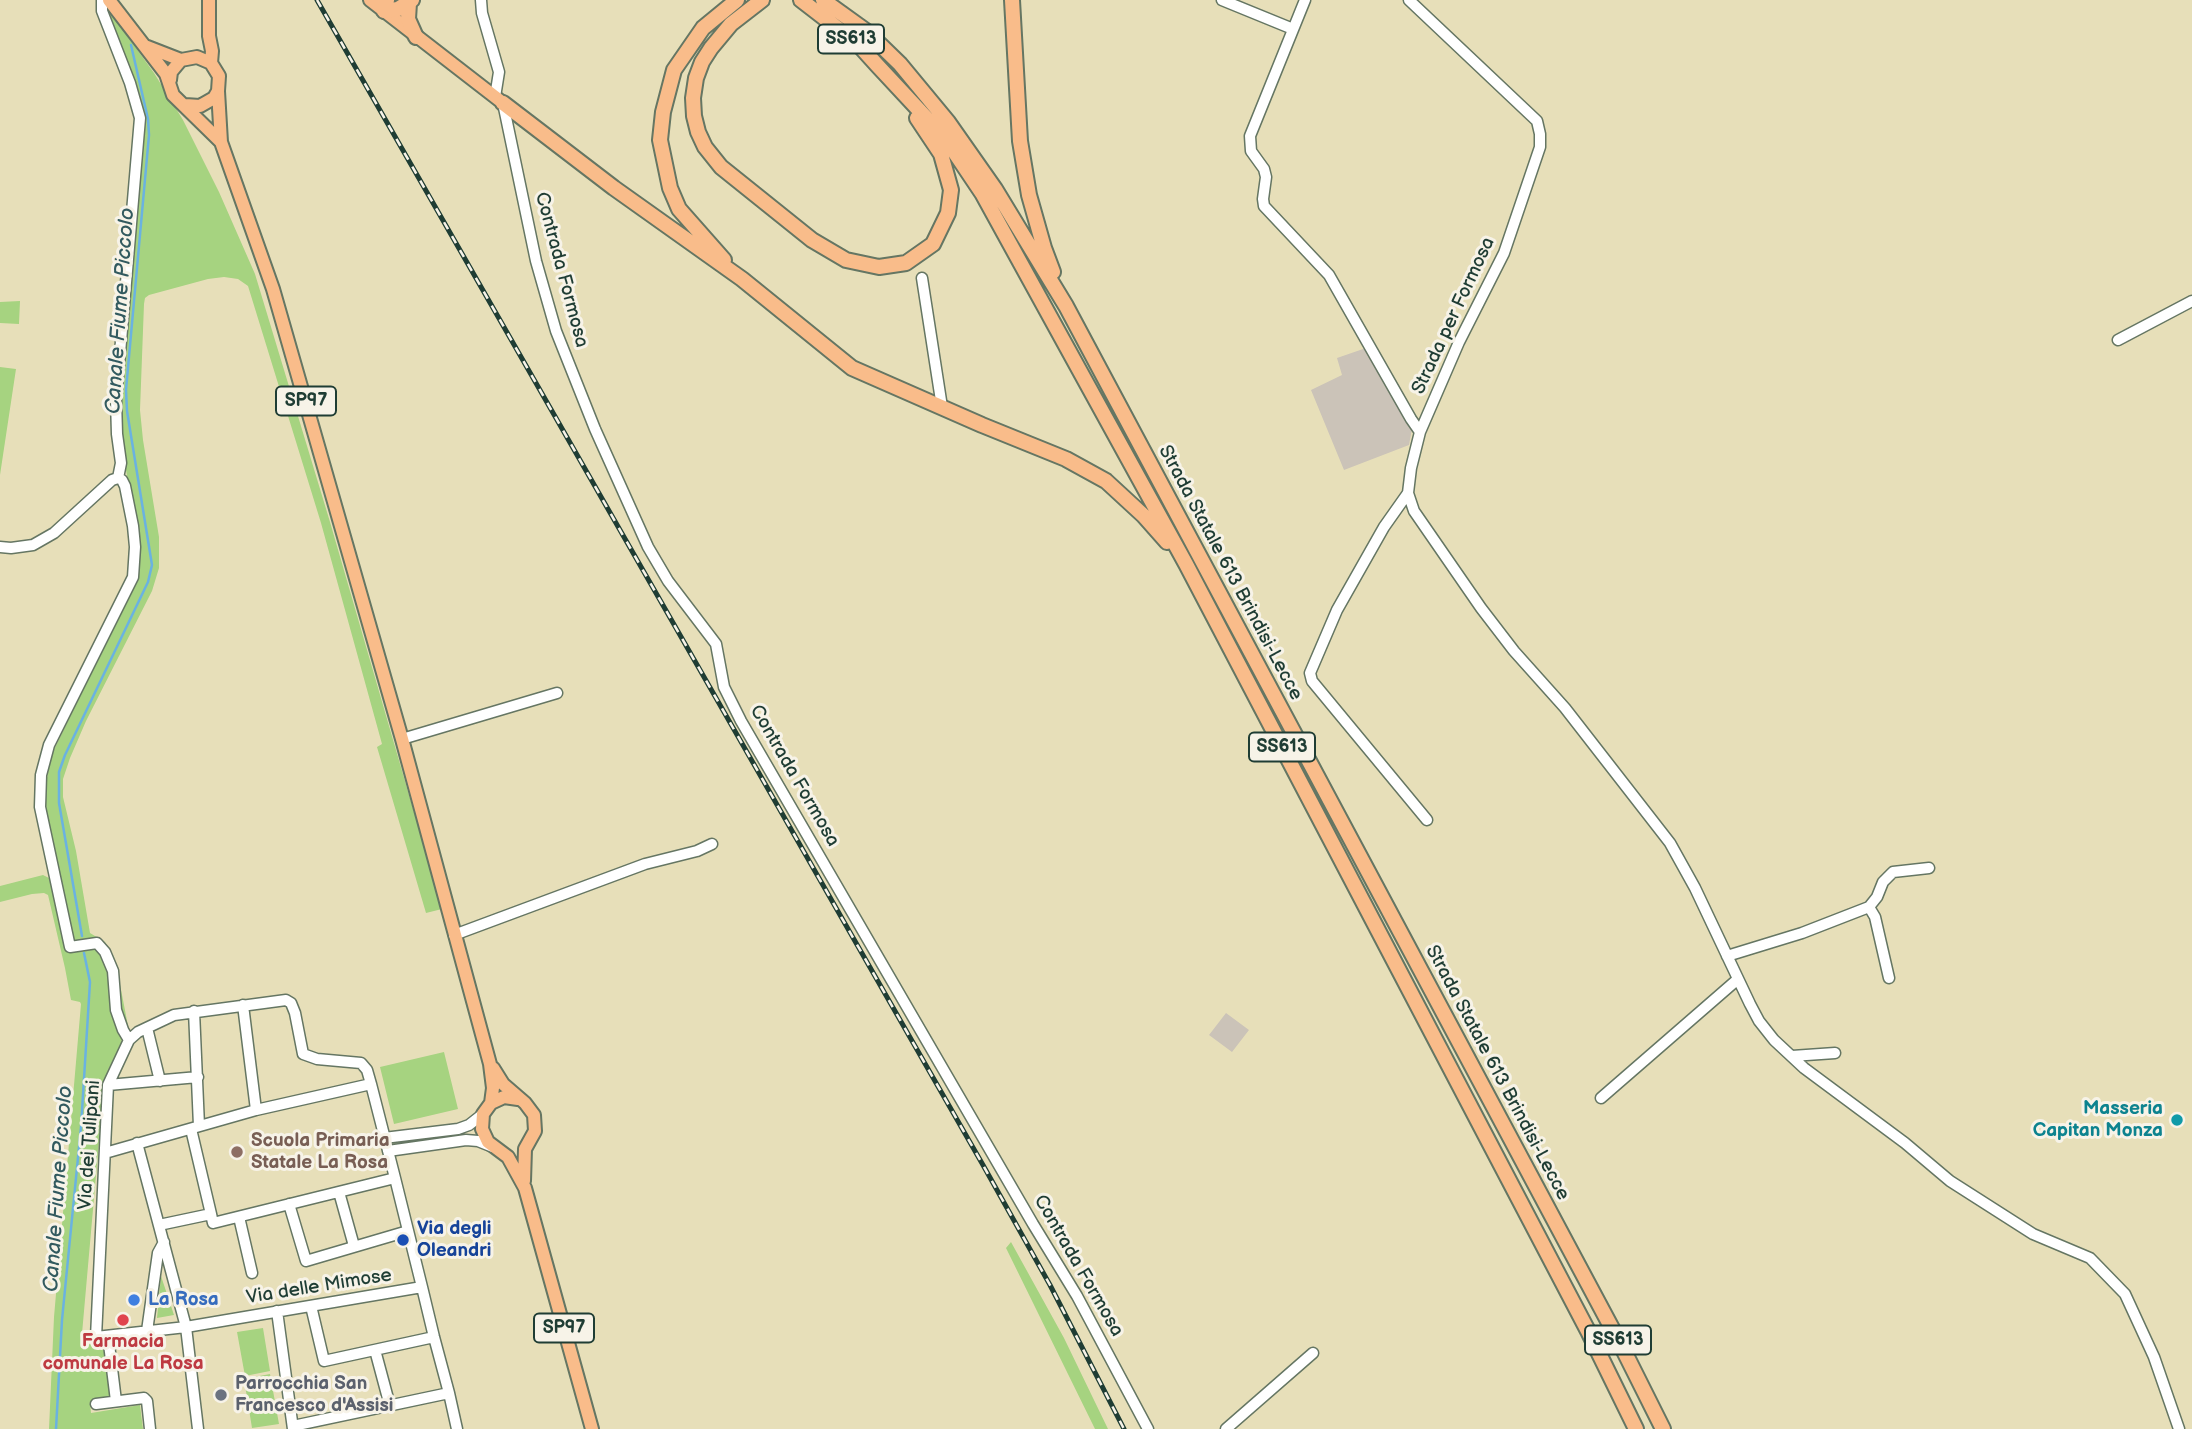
<!DOCTYPE html>
<style>
body{margin:0}
canvas{display:block;background:#e7dfb9}
</style>
<canvas width="2192" height="1429"></canvas>
<script>
const ctx = document.querySelector('canvas').getContext('2d');
ctx.lineJoin = 'round';
function fill(path, color) { ctx.fillStyle = color; ctx.fill(path, 'evenodd'); }
const toPath = rows => new Path2D(rows.map(r => 'M' + r).join(''));
function stroke(path, color, width, dash) { ctx.strokeStyle = color; ctx.lineWidth = width; ctx.lineCap = dash ? 'butt' : 'round'; ctx.setLineDash(dash || []); ctx.stroke(path); }
function write(font, color, halo, rows, align = 'center') {
  ctx.font = font + ' "Balsamiq Sans",sans-serif'; ctx.lineWidth = 6; ctx.setLineDash([]); ctx.textBaseline = 'middle'; ctx.strokeStyle = halo; ctx.fillStyle = color; for (const [text, x, y, turn = 0] of rows) {
    ctx.save(); ctx.translate(x, y); ctx.rotate((+turn || 0) * Math.PI / 180); ctx.textAlign = isNaN(turn) ? turn : align; if (halo) ctx.strokeText(text, 0, 0); ctx.fillText(text, 0, 0); ctx.restore();
  }
}
fill(toPath([
 [1366,348,1412,429,1409,445,1344,470,1311,390,1342,375,1337,358],
 [1226,1013,1249,1030,1232,1052,1209,1035]
]), '#cbc3b8');
fill(toPath([
 [107,11,118,23,154,73,183,120,219,192,255,274,330,522,442,909,426,913,377,747,382,744,321,523,248,286,238,279,224,277,208,279,149,295,145,298,144,304,140,410,143,440,159,537,159,568,152,591,86,721,70,758,63,779,63,797,76,851,90,933,105,942,117,969,129,1031,126,1032,102,946,73,941,47,819,45,787,52,754,138,575,139,559,139,542,122,448,119,400,142,139],
 [20,301,19,324,0,323,0,302],
 [0,367,16,369,0,475],
 [43,875,49,878,55,890,68,950,93,946,99,950,104,958,122,1037,121,1045,108,1070,104,1085,81,1345,105,1343,112,1398,90,1401,91,1413,140,1405,143,1429,49,1429,54,1317,81,1004,80,1002,71,1000,65,968,48,895,44,893,32,894,0,902,0,886],
 [444,1052,458,1109,394,1124,380,1067],
 [1011,1242,1064,1338,1108,1429,1095,1429,1006,1248],
 [161,1276,174,1315,157,1318],
 [263,1328,270,1371,245,1376,237,1332],
 [270,1374,279,1424,252,1428,244,1379]
]), '#a6d380');
stroke(toPath([
 [82,936,59,803,59,772,65,755,148,582,152,565,127,411,126,390,149,135,148,119,131,45],
 [56,1429,62,1320,81,1127,90,982,84,953]
]), '#6ab2e1', 2.5);
const minor = toPath([
 [102,0,102,11,130,83,140,118,116,400,117,434,121,463,118,478],
 [481,0,482,13,499,72,495,97],
 [1222,0,1293,29],
 [1305,0,1250,136,1251,151,1264,169,1266,177,1263,199,1264,206,1329,275,1411,419,1420,432],
 [1409,0,1537,121,1540,134,1540,147,1504,253,1459,342,1420,432,1411,468,1408,493,1414,511,1481,608,1514,651,1565,708,1670,843,1695,888,1750,1004,1759,1021,1774,1040,1804,1068,1905,1143,1950,1181,2033,1234,2090,1258,2125,1294,2154,1357,2179,1429],
 [503,103,536,261,556,331,595,429,648,547,668,581,716,644,724,687,741,721,1033,1224,1077,1296,1148,1429],
 [922,278,942,407],
 [2118,340,2192,301],
 [118,478,122,480,125,486,133,526,135,547,133,577,49,745,41,775,40,807,70,947,97,943,105,952,113,971,116,1010,123,1030,129,1040],
 [1408,493,1384,527,1337,610,1310,673,1312,681,1427,820],
 [0,547,11,548,33,545,54,533,112,480,118,478],
 [402,739,557,693],
 [1869,907,1875,917,1889,978],
 [454,935,645,864,697,851,712,844],
 [1727,956,1802,933,1869,907,1877,897,1883,882,1893,872,1929,868],
 [243,1005,256,1110],
 [194,1011,199,1126],
 [147,1028,160,1081],
 [1792,1056,1835,1053],
 [108,1085,198,1077],
 [1601,1098,1738,979],
 [191,1129,211,1214],
 [384,1138,458,1129,469,1125,483,1114],
 [137,1143,186,1327,198,1429],
 [388,1151,466,1140,478,1141,493,1147],
 [105,1153,256,1110,371,1084],
 [339,1192,354,1246],
 [289,1204,306,1261,408,1231],
 [239,1217,252,1273],
 [159,1225,211,1214,213,1223,395,1178],
 [422,1287,186,1327,96,1337,108,1085,129,1040,138,1032,174,1015,286,1000,291,1003,295,1013,303,1054,317,1059,361,1063,367,1070,371,1084,395,1178,422,1287,434,1337,449,1393,457,1429],
 [311,1306,324,1361,434,1337],
 [277,1311,293,1429],
 [147,1331,158,1253,164,1242],
 [108,1336,116,1401],
 [375,1350,390,1406],
 [96,1404,144,1398,147,1401,150,1429],
 [293,1426,449,1393],
 [1226,1429,1313,1353]
]);
const major = toPath([
 [109,0,166,74,173,95,221,142],
 [209,0,209,36,212,51,211,63],
 [370,0,503,103],
 [145,46,181,60],
 [170,80,171,72,181,60,197,57,211,63,219,76,218,91,221,142,273,289,402,739,490,1064,493,1088,491,1103],
 [185,105,200,106,214,98,218,91],
 [493,1068,503,1084,525,1103,534,1115,535,1131,525,1149,524,1181],
 [518,1099,504,1097,491,1103,483,1114,482,1129,488,1142,508,1157,525,1188,592,1429]
]);
const highway = toPath([
 [387,0,384,11,398,9,412,0],
 [762,0,731,24,711,48,702,62,696,78,693,98,694,116,698,132,705,147,721,167,812,240,846,260,879,267,906,263,933,244,948,213,951,190,941,154,917,118],
 [801,0,858,44,877,65,945,138,982,193,1186,564,1588,1331,1636,1429],
 [823,0,866,31,900,64,948,122,995,189,1066,306,1623,1349,1663,1429],
 [1012,0,1020,141,1029,195,1044,248,1053,272],
 [409,3,408,19,416,37],
 [503,103,614,188,742,279,852,368,982,425,1066,459,1106,481,1144,516,1167,542],
 [724,260,679,209,670,188,660,140,663,112,674,70,703,28,737,0]
]);
stroke(minor, '#657663', 13);
stroke(major, '#657663', 16);
stroke(highway, '#657663', 18);
stroke(minor, '#fff', 10);
stroke(major, '#f9bc8a', 12);
stroke(highway, '#f9bc8a', 14);
const rail = toPath([
 [317,0,983,1165,1050,1285,1124,1429]
]);
stroke(rail, '#1f3d34', 5);
stroke(rail, '#f7f3e8', 2.5, [8]);
for (const [x, y, r, color] of [
 [2177,1120,7,"#0f9aa8"],
 [237,1152,7,"#8d6e63"],
 [403,1240,7,"#1a4fb4"],
 [134,1300,7,"#3f7fe0"],
 [123,1320,7,"#e0444e"],
 [221,1395,7,"#6b7280"]
]) { const dot = new Path2D(); dot.arc(x, y, r, 0, 2 * Math.PI); ctx.fillStyle = color; ctx.fill(dot); stroke(dot, '#f7f3e8', 2.5); }
for (const [x, y, w] of [
 [851,39,66],
 [306,401,60],
 [1282,747,66],
 [564,1328,60],
 [1618,1340,66]
]) { const box = new Path2D(); box.roundRect(x - w / 2, y - 14.5, w, 29, 5); ctx.fillStyle = '#f7f3e8'; ctx.fill(box); stroke(box, '#1f3d34', 2); }
write('bold 18px', '#1f3d34', null, [
 ["SS613",851,39],
 ["SP97",306,401],
 ["SS613",1282,747],
 ["SP97",564,1328],
 ["SS613",1618,1340]
]);
write('19px', '#1f3d34', '#f7f3e8', [
 ["Contrada Formosa",561,270,75],
 ["Strada per Formosa",1454,316,-65],
 ["Strada Statale 613 Brindisi-Lecce",1230,573,62],
 ["Contrada Formosa",794,776,60],
 ["Strada Statale 613 Brindisi-Lecce",1497,1073,62],
 ["Via dei Tulipani",90,1145,-86],
 ["Contrada Formosa",1078,1266,60],
 ["Via delle Mimose",319,1287,-9]
]);
write('bold 19px', '#0d838f', '#f7f3e8', [
 ["Masseria",2163,1109],
 ["Capitan Monza",2163,1131]
], 'right');
write('bold 19px', '#785e54', '#f7f3e8', [
 ["Scuola Primaria",251,1141],
 ["Statale La Rosa",251,1163]
], 'left');
write('bold 19px', '#164399', '#f7f3e8', [
 ["Via degli",417,1229],
 ["Oleandri",417,1251]
], 'left');
write('bold 19px', '#366cbe', '#f7f3e8', [
 ["La Rosa",148,1300]
], 'left');
write('bold 19px', '#be3a42', '#f7f3e8', [
 ["Farmacia",123,1342],
 ["comunale La Rosa",123,1364]
]);
write('bold 19px', '#5b616d', '#f7f3e8', [
 ["Parrocchia San",235,1384],
 ["Francesco d'Assisi",235,1406]
], 'left');
write('italic 21px', '#325a5f', '#f7f3e8', [
 ["Canale Fiume Piccolo",121,311,-86],
 ["Canale Fiume Piccolo",59,1189,-86]
]);
</script>
